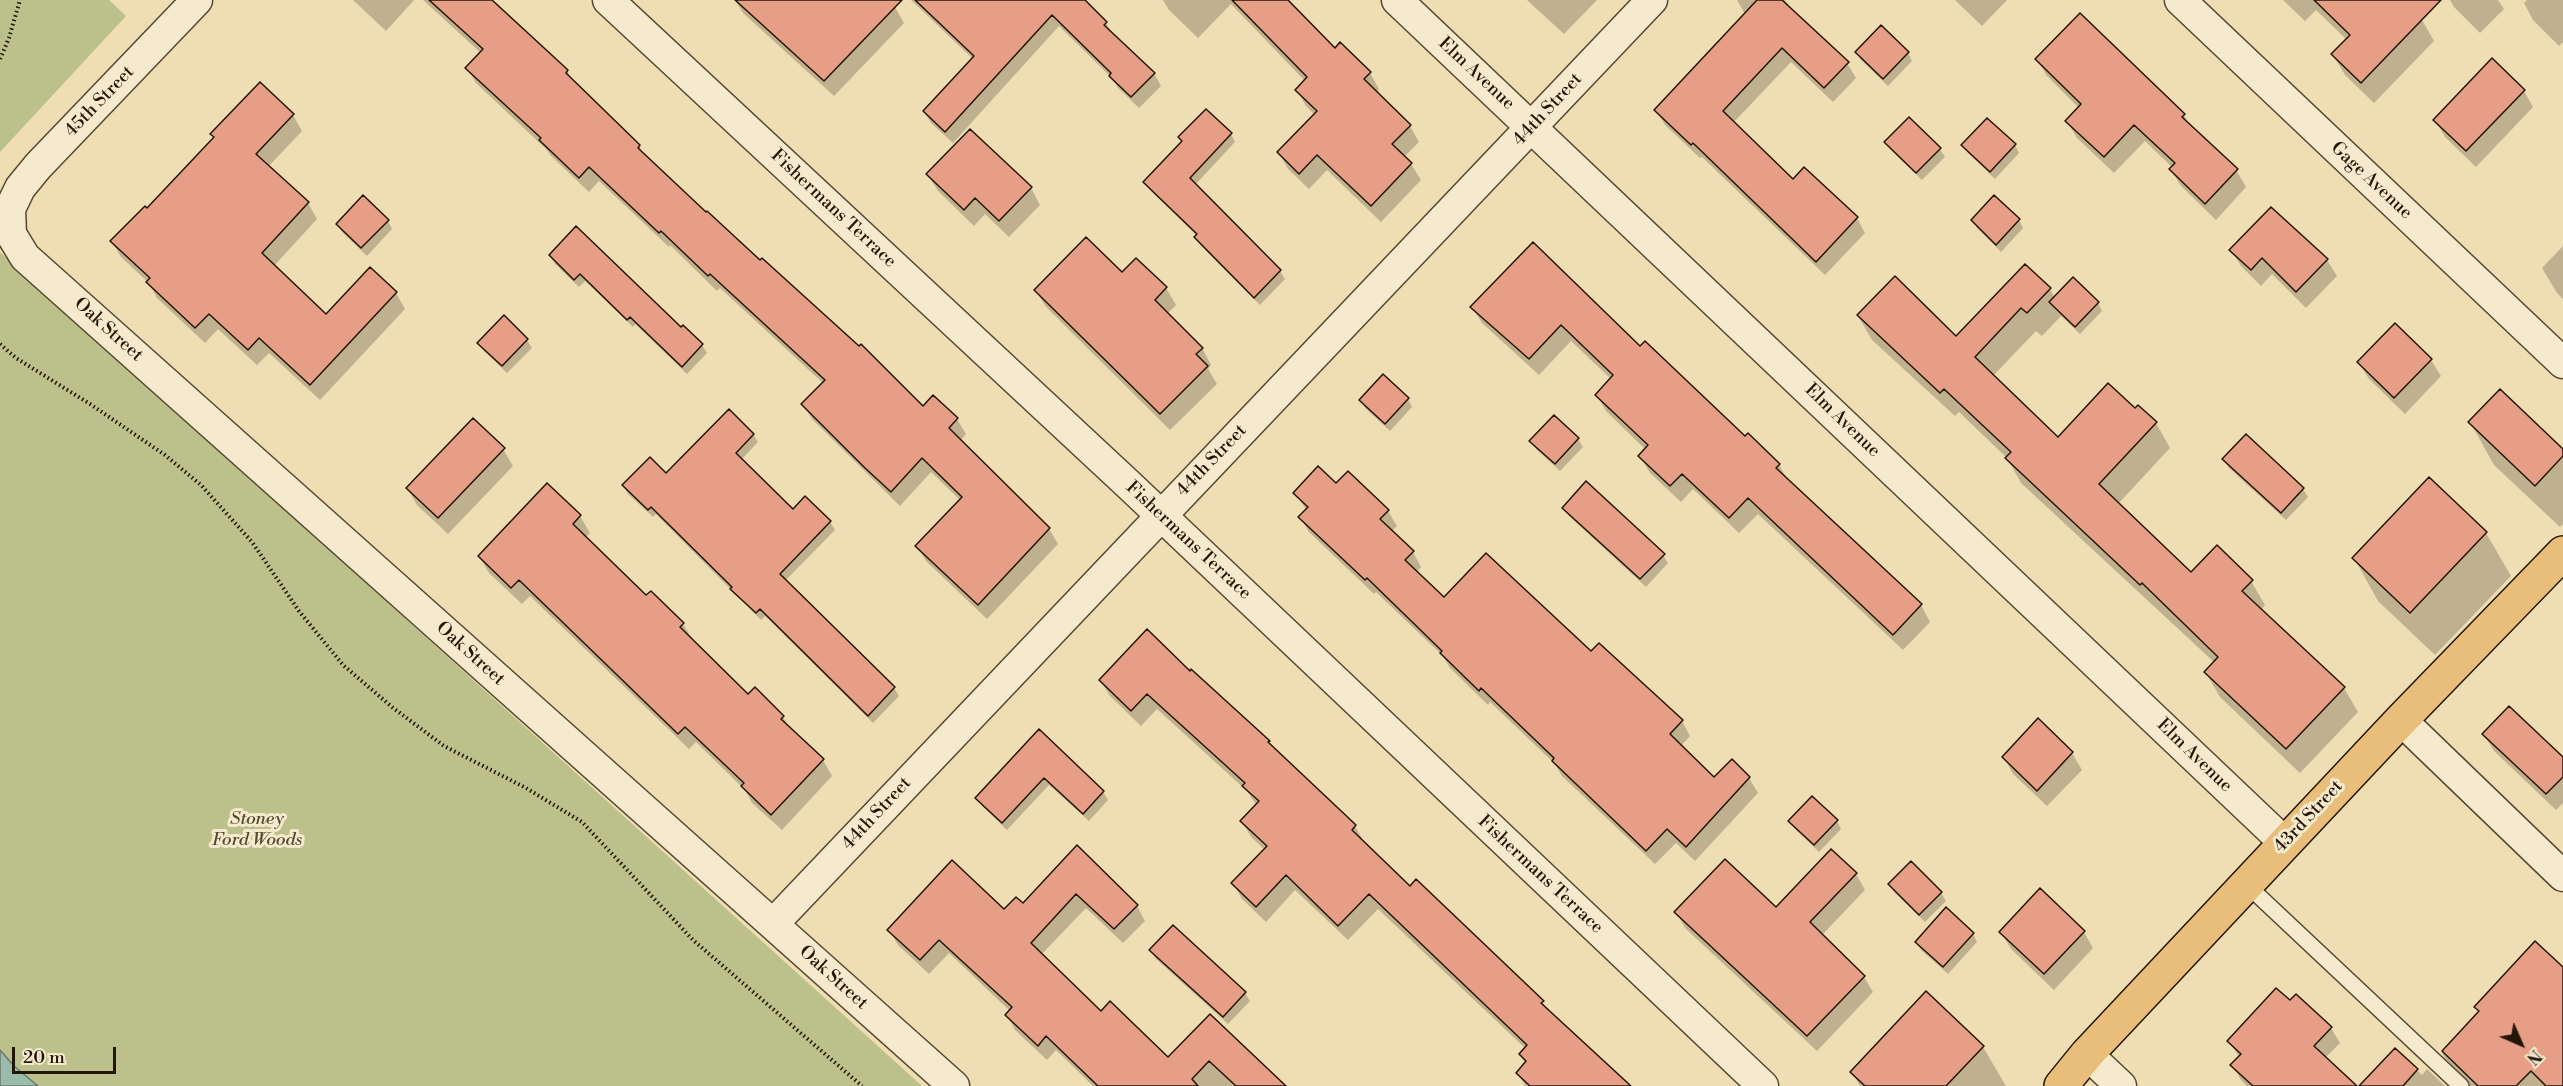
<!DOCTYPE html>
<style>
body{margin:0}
#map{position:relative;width:2563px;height:1086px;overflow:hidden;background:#efddb4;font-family:"Libre Bodoni",serif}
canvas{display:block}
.north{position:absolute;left:2491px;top:1014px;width:60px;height:60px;-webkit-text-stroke:4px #f5e9ce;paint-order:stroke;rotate:135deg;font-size:16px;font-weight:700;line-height:24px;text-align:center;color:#241607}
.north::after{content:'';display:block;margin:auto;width:21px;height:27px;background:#241607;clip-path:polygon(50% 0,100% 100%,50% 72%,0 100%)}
.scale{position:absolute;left:12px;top:1047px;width:104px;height:27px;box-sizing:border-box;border:3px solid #241607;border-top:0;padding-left:8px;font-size:18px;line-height:21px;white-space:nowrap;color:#241607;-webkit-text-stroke:4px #f5e9ce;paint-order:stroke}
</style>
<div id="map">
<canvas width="2563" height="1086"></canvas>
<div class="north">N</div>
<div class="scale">20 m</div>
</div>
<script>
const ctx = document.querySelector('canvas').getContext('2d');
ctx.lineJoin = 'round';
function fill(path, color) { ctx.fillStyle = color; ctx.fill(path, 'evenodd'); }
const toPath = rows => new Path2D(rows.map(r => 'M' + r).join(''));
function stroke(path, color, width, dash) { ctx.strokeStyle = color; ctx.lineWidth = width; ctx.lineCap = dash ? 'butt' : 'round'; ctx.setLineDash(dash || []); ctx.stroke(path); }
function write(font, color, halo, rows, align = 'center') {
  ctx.font = font + ' "Libre Bodoni",serif'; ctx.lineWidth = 6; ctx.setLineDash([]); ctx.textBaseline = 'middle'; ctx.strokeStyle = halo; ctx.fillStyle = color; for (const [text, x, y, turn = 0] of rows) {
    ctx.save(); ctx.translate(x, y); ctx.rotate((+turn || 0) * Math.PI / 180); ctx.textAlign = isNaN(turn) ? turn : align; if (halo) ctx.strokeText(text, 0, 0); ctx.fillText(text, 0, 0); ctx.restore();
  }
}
fill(toPath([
 [0,0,109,0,126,16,0,152],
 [0,252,922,1086,0,1086]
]), '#bcc08b');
const water = toPath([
 [0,1050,14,1066,38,1086,0,1086,0,1050]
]);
fill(water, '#9abcad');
stroke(water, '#6b7a6b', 1.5);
fill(toPath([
 [353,0,414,0,386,31],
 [423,0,489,0,567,71,573,82,639,146,645,157,760,262,923,408,933,397,957,419,966,434,960,441,1049,529,1058,544,987,619,926,561,917,546,961,501,931,472,900,506,812,419,803,404,824,384,720,288,717,291,670,245,669,247,599,181,589,192,550,155,546,149,476,83,467,68,481,53],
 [735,0,887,0,895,7,904,23,834,96,743,13],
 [911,0,1077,0,1106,23,1113,35,1154,73,1161,86,1139,108,1118,88,1111,77,1059,26,953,143,931,123,924,111,973,59],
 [1163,0,1285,0,1335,50,1370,73,1379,89,1376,93,1410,126,1419,142,1404,157,1411,164,1421,180,1381,222,1327,170,1309,189,1288,169,1279,153,1315,115,1306,106,1297,90,1305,81,1231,4,1198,38,1169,10],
 [1527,0,1597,0,1564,34],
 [1737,0,1785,0,1795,14,1847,63,1856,78,1833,102,1791,62,1733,123,1793,181,1857,218,1865,233,1825,275,1702,157,1700,158,1665,125,1656,110,1745,14],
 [1955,0,2007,0,1982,26],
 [2283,0,2401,0,2422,20,2434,41,2374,103,2345,75,2333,55,2347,40,2316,10,2305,21],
 [2450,0,2498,0,2504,9,2480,33,2454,7],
 [2527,0,2563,0,2563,42,2559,46,2533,20,2524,3],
 [1857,52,1908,53,1912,61,1888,86,1861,60],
 [2037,59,2184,115,2192,129,2236,170,2246,187,2216,220,2181,186,2171,170,2173,168,2145,141,2114,173,2077,138,2067,121,2079,108,2047,76],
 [261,84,293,115,302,131,268,167,308,203,317,219,274,266,326,316,396,293,405,309,320,400,269,353,257,365,218,329,205,343,157,298,149,283,121,257,112,242,147,210,214,139,212,135],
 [2524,91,2533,107,2476,167,2445,137,2435,120],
 [1231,134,1235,142,1195,185,1280,271,1285,279,1260,305,1200,245,1197,236,1150,190,1145,182],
 [1886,142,1940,149,1945,157,1922,180,1891,150],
 [1963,145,2015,145,2019,153,1995,179,1968,153],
 [928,175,1031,188,1040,205,1009,237,985,214,974,226,938,191],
 [1972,220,2019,220,2023,228,2001,252,1977,228],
 [388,221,392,229,367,256,342,232,338,224],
 [1533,245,1640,348,1779,465,1789,482,1921,605,1930,622,1903,650,1758,514,1739,533,1693,489,1681,502,1650,473,1640,456,1646,450,1606,411,1597,395,1611,379,1571,341,1539,375,1482,323,1472,307],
 [2563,246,2563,299,2557,293,2542,268],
 [2231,250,2327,260,2337,276,2306,308,2272,274,2261,286,2241,266],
 [550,256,681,329,702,345,707,353,687,374,635,324,633,327,585,281,579,287,555,264],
 [1137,260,1166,288,1176,305,1167,314,1202,348,1211,365,1208,369,1217,384,1170,430,1046,307,1036,291,1122,274],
 [2025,266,2050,289,2055,298,2098,303,2102,311,2080,334,2061,316,2042,336,2036,331,1993,376,2058,439,2136,410,2138,407,2156,423,2170,448,2118,504,2191,574,2251,581,2265,605,2261,610,2344,688,2358,712,2300,773,2220,697,2206,673,2215,663,2021,483,2007,458,1959,412,1955,416,1872,340,1858,316,1956,338],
 [504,318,527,340,532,348,507,373,484,351,479,343],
 [2431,360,2441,376,2405,414,2369,379,2359,363],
 [1408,399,1412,407,1390,431,1365,408,1361,400],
 [1554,417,1578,439,1583,447,1560,471,1536,449,1531,441],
 [2470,422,2563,451,2563,524,2560,527,2494,465],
 [753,434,758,442,741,460,793,511,830,522,835,530,785,581,894,688,899,696,873,723,765,616,761,620,656,514,653,517,628,494,624,486,666,475],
 [503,449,513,466,448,534,417,505,407,488],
 [2224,460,2303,489,2308,497,2286,520,2229,468],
 [1348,473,1388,511,1397,526,1391,532,1413,552,1421,567,1416,573,1444,600,1592,654,1599,645,1682,721,1690,736,1680,747,1714,779,1732,761,1749,778,1758,793,1695,861,1676,843,1655,864,1562,776,1555,764,1490,702,1488,705,1450,668,1443,656,1376,592,1374,594,1309,532,1300,517,1307,511,1295,493,1336,485],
 [2429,479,2486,533,2511,576,2435,655,2378,601,2354,558],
 [547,485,580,516,590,533,585,538,646,597,683,624,693,640,748,696,783,717,791,730,823,760,832,776,782,830,752,803,745,790,696,742,689,749,530,596,522,604,489,573,479,556],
 [1564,508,1663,555,1668,563,1646,587,1569,516],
 [1190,673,1269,742,1273,749,1355,826,1364,842,1410,888,1542,1001,1549,1012,1630,1086,1525,1086,1518,1073,1526,1064,1521,1055,1526,1049,1378,909,1348,940,1295,890,1266,922,1242,899,1233,883,1265,850,1251,837,1242,821,1257,806,1247,791,1157,709,1141,726,1110,696,1100,680],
 [2038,721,2072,753,2082,770,2047,806,2013,774,2004,757],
 [2484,735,2563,759,2563,803,2556,810,2494,751],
 [1018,756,1103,792,1108,800,1089,821,1049,785,1007,830,982,806,977,798],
 [1790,821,1837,821,1841,829,1819,852,1795,829],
 [1077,847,1137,906,1145,921,1123,943,1086,908,1041,955,1101,1013,1168,1059,1210,1016,1283,1086,1093,1086,1056,1050,1047,1060,1015,1030,1007,1015,1010,1011,949,953,929,974,898,945,889,930,1004,911,1023,905],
 [1832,851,1856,874,1865,890,1821,936,1864,977,1873,992,1817,1051,1685,928,1676,912,1776,909],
 [1911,863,1941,893,1946,901,1925,922,1895,893,1890,885],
 [1173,927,1245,993,1250,1001,1228,1024,1155,958,1151,950],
 [2001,932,2084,932,2093,948,2054,990,2011,949],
 [1973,934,1977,942,1948,974,1921,950,1916,942],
 [2563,974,2563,1086,2469,1086,2451,1068,2442,1053,2479,1013,2476,1007],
 [2290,1003,2331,1028,2340,1043,2325,1058,2355,1086,2247,1086,2241,1080,2232,1065,2239,1057,2229,1041],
 [1983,1047,2006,1086,1860,1086,1852,1072],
 [2395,1050,2422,1075,2427,1069,2445,1086,2361,1086]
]), '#0003');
const building = toPath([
 [429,0,492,0,568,70,566,73,640,145,638,148,706,212,707,211,760,260,762,258,859,346,861,344,923,406,933,395,958,418,949,428,1050,528,978,605,915,546,962,497,922,458,891,492,865,468,801,404,825,380,710,274,708,276,661,231,659,233,589,167,579,178,539,140,541,138,465,68,483,49,429,0],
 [735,0,902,0,824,81,735,0],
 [915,0,1085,0,1107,22,1104,25,1155,73,1131,97,1109,76,1111,73,1052,15,945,132,923,111,974,56,915,0],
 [1232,0,1288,0,1335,48,1340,42,1371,72,1364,79,1411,125,1392,144,1412,163,1371,206,1317,155,1299,174,1277,152,1317,111,1295,90,1307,77,1232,0],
 [1757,0,1782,0,1849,62,1824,88,1782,48,1723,111,1793,179,1804,167,1858,217,1816,262,1693,143,1691,145,1654,110,1757,0],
 [2314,0,2441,0,2361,83,2331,54,2350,35,2314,0],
 [2080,13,2185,114,2182,117,2238,169,2205,204,2169,169,2175,163,2134,125,2104,157,2065,121,2081,104,2035,59,2080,13],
 [1881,25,1909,52,1883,79,1855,52,1881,25],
 [2492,58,2525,90,2466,151,2433,120,2492,58],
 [260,82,294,114,256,154,309,202,262,253,326,314,370,267,397,292,310,385,259,338,248,350,209,314,195,328,146,282,150,278,110,241,145,206,147,208,214,137,210,134,260,82],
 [1206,109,1232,133,1190,178,1281,270,1254,298,1194,237,1197,234,1143,182,1182,141,1178,137,1206,109],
 [1909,117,1941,148,1916,173,1884,142,1909,117],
 [1987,118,2016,144,1990,172,1961,145,1987,118],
 [970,129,1032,187,999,221,975,198,964,210,926,174,970,129],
 [363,195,389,220,361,248,336,224,363,195],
 [1994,195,2020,219,1996,245,1971,220,1994,195],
 [2271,207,2328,259,2296,292,2262,258,2251,270,2229,250,2271,207],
 [576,226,681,327,683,325,703,344,682,367,630,317,627,320,580,274,574,280,549,255,576,226],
 [1086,237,1122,272,1136,258,1167,287,1155,300,1203,348,1196,354,1208,366,1160,414,1034,290,1086,237],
 [1533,242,1640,346,1645,341,1745,436,1748,433,1780,464,1776,468,1922,604,1893,635,1748,498,1729,518,1682,474,1670,486,1638,456,1648,445,1595,395,1613,375,1561,325,1529,359,1470,307,1533,242],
 [2025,264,2051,288,2027,313,2021,308,1975,357,2058,437,2108,383,2135,408,2138,405,2157,422,2099,484,2191,572,2217,545,2253,580,2242,591,2345,687,2286,749,2204,672,2218,657,2142,583,2140,585,2005,458,2011,452,1944,389,1940,393,1857,315,1895,276,1956,336,2025,264],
 [2073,277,2099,302,2075,327,2049,302,2073,277],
 [504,315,528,339,502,366,477,343,504,315],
 [2395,323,2432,359,2394,398,2357,362,2395,323],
 [1383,374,1409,398,1385,424,1359,400,1383,374],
 [2500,389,2563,449,2563,456,2535,486,2468,422,2500,389],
 [729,409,754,434,736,453,793,509,805,496,831,521,780,574,895,687,868,716,760,609,756,613,730,589,732,587,651,507,648,510,622,485,650,457,666,473,729,409],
 [1554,415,1579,438,1555,464,1529,441,1554,415],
 [473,418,505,448,438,518,406,488,473,418],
 [2246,434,2304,488,2281,513,2222,459,2246,434],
 [1318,466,1336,483,1348,471,1389,510,1380,519,1414,551,1405,560,1444,597,1486,553,1591,651,1599,643,1683,720,1670,734,1714,777,1732,759,1750,777,1686,847,1667,829,1646,851,1552,761,1554,758,1481,688,1479,691,1440,653,1442,651,1367,578,1365,580,1298,517,1308,507,1293,493,1318,466],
 [2429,477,2487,532,2410,613,2352,558,2429,477],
 [1586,481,1665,554,1640,579,1562,508,1586,481],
 [547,483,581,515,573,524,646,595,651,591,684,623,680,627,748,694,755,687,784,716,781,719,824,759,771,815,741,786,744,783,685,727,678,734,519,580,511,588,478,556,547,483],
 [1147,629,1190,671,1191,669,1270,741,1268,742,1356,825,1352,830,1410,886,1416,879,1544,1001,1541,1003,1631,1086,1530,1086,1516,1073,1526,1061,1519,1054,1527,1045,1369,894,1338,926,1286,875,1256,907,1231,883,1267,846,1240,821,1259,801,1242,786,1245,783,1147,694,1131,711,1099,680,1147,629],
 [2509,706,2563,757,2563,777,2546,794,2482,734,2509,706],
 [2038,718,2073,752,2037,791,2002,757,2038,718],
 [1039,729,1104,791,1083,814,1044,778,1002,823,975,798,1039,729],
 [1812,796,1838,820,1814,845,1788,821,1812,796],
 [1077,845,1138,905,1114,929,1076,894,1031,943,1101,1011,1110,1001,1168,1057,1210,1014,1286,1086,1236,1086,1209,1061,1192,1079,1198,1086,1098,1086,1046,1036,1038,1046,1005,1015,1012,1007,939,940,920,960,887,930,952,860,1004,909,1016,897,1023,903,1077,845],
 [1831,849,1857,873,1810,922,1865,976,1807,1036,1674,912,1725,859,1776,907,1831,849],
 [1911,861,1942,892,1919,915,1888,884,1911,861],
 [2040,888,2085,931,2044,974,1999,932,2040,888],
 [1946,907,1974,933,1943,967,1915,942,1946,907],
 [1173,925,1246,992,1223,1017,1149,950,1173,925],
 [2535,941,2563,967,2563,1086,2546,1086,2531,1071,2516,1086,2478,1086,2442,1051,2479,1011,2474,1007,2535,941],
 [2276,988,2290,1000,2296,994,2332,1027,2314,1046,2357,1086,2253,1086,2230,1065,2241,1054,2227,1041,2276,988],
 [1926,991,1984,1046,1946,1086,1865,1086,1850,1072,1926,991],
 [2395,1048,2418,1069,2403,1086,2359,1086,2395,1048]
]);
fill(building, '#e69e87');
stroke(building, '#241607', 1.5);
const lane = toPath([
 [2246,884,2461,1086]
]);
const street = toPath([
 [197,0,38,166,20,188,10,209,11,234,25,257,954,1086],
 [608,0,1129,485,1763,1086],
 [1397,0,2285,843],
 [2180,0,2563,363],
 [2401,720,2563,876],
 [773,924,1652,0],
 [2087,1054,2121,1086]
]);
const primary = toPath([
 [2061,1086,2087,1054,2401,720,2563,553]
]);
stroke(lane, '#574832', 18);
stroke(street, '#574832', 33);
stroke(primary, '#241607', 36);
stroke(toPath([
 [0,59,9,38,20,0],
 [0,344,16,358,90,404,165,455,201,485,252,542,299,611,343,665,392,707,444,746,526,788,582,822,693,940,862,1086]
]), '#241607', 4, [1.5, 3]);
stroke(lane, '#f5e9ce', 15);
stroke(street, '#f5e9ce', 30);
stroke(primary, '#e8be7a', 33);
write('18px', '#241607', '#f5e9ce', [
 ["Elm Avenue",1476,74,43],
 ["45th Street",100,102,-46],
 ["44th Street",1548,110,-47],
 ["Gage Avenue",2371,181,43],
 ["Fishermans Terrace",833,209,43],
 ["Oak Street",108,330,42],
 ["Elm Avenue",1842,421,44],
 ["44th Street",1212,461,-46],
 ["Fishermans Terrace",1188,541,43],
 ["Oak Street",470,654,42],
 ["Elm Avenue",2194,756,44],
 ["44th Street",877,814,-47],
 ["43rd Street",2309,817,-47],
 ["Fishermans Terrace",1540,875,43],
 ["Oak Street",833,978,42]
]);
write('italic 18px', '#52492f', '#f5e9ce', [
 ["Stoney",257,820],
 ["Ford Woods",257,841]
]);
</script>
